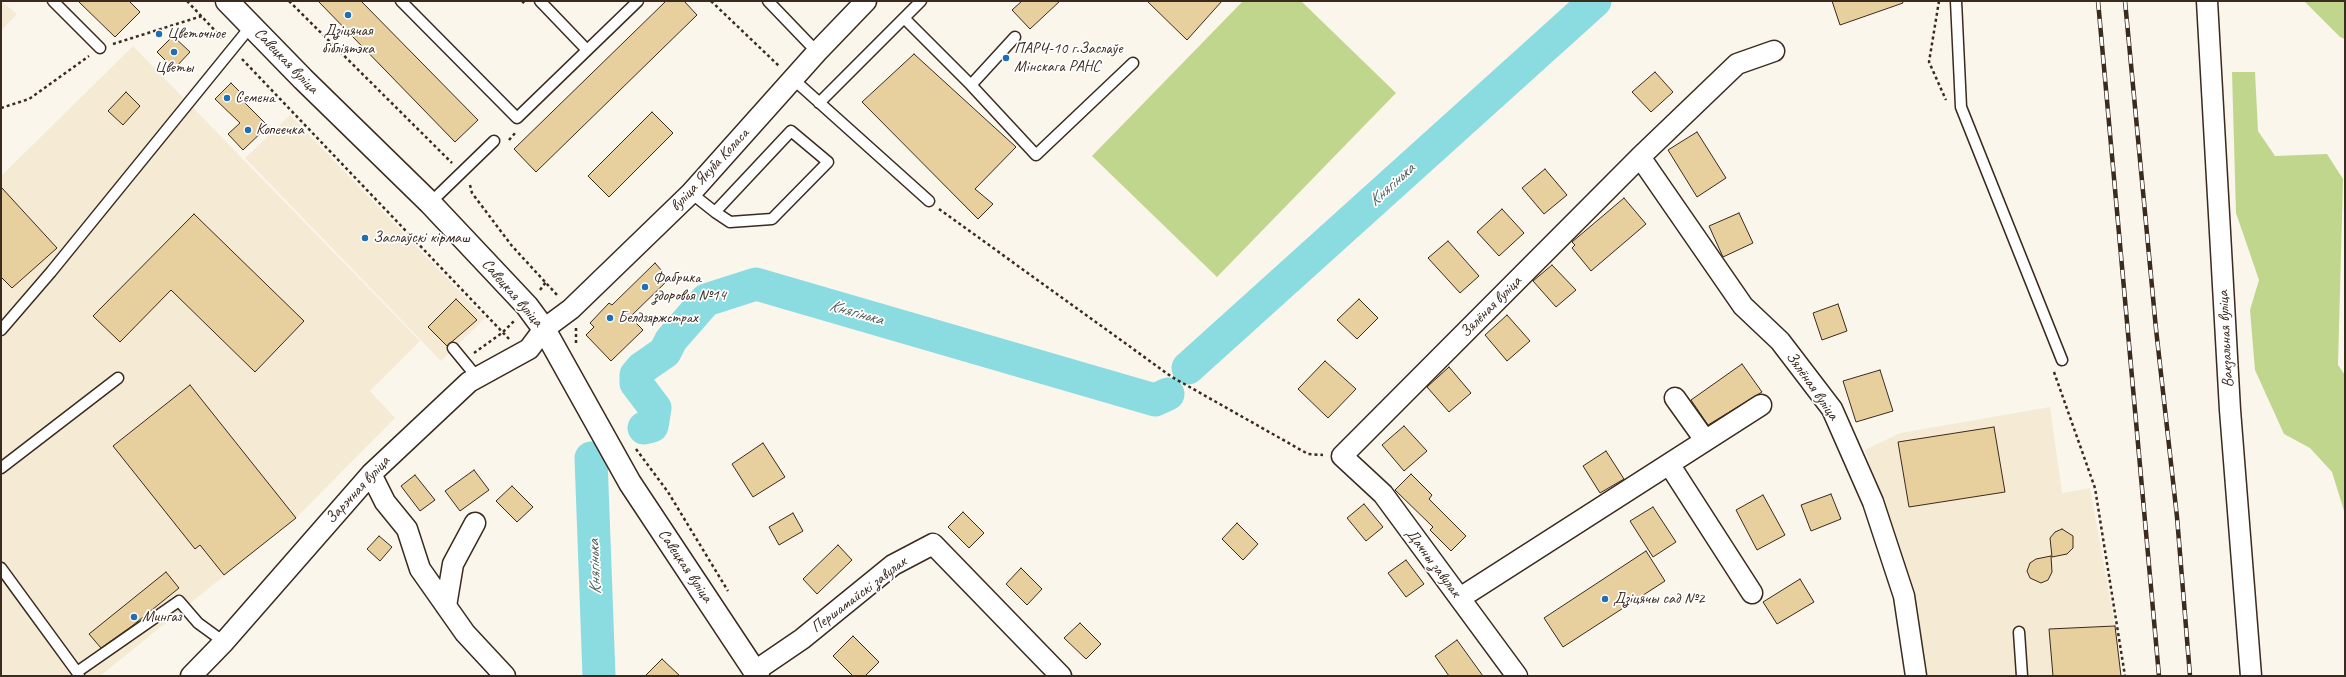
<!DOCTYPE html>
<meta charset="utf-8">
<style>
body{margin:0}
#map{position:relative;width:2346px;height:677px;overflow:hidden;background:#faf6ec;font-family:Caveat,sans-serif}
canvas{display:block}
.frame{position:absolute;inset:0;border:2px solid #3b2a1e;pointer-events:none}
</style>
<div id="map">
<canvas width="2346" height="677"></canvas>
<div class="frame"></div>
</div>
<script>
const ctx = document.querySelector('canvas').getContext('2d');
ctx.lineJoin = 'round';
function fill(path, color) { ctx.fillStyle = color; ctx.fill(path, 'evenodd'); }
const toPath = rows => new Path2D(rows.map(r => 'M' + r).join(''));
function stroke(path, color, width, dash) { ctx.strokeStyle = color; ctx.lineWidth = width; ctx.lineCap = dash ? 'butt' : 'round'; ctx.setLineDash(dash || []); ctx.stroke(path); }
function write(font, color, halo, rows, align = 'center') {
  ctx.font = font + ' Caveat,sans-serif'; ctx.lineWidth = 3.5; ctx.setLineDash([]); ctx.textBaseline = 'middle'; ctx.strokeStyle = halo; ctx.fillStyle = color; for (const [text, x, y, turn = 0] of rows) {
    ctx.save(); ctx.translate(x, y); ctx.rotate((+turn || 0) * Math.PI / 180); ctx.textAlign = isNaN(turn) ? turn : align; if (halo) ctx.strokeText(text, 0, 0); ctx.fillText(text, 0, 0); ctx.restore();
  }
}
fill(toPath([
 [1,1,17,14,1,31],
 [133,46,420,341,370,391,395,418,296,518,100,676,1,676,1,176],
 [290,115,485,318,441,361,245,158],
 [2050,407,2062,493,2090,488,2115,626,2121,676,1925,676,1915,611,1865,450,1900,433]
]), '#f5ebd5');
fill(toPath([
 [1243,1,1301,1,1396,93,1217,277,1092,156],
 [2304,1,2345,1,2345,39,2340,37],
 [2232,72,2255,72,2258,131,2275,156,2327,154,2343,179,2338,365,2345,375,2345,514,2332,472,2310,448,2284,434,2255,370,2250,310,2259,280,2236,213]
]), '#bfd68c');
stroke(toPath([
 [1188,368,1595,1],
 [644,428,652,426,655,408,636,383,636,375,642,368,665,352,671,340,706,300,756,284,1155,400,1168,394],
 [591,458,599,676]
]), '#8adce1', 33);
const building = toPath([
 [78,1,129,1,140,12,115,37,78,1],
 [318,1,361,1,478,120,455,142,318,1],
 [666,1,684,1,697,15,536,172,514,149,666,1],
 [1022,1,1060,1,1030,29,1012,10,1022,1],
 [1147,1,1222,1,1187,40,1147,1],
 [1832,1,1902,1,1903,3,1840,25,1832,1],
 [173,36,190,52,174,69,157,52,173,36],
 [914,54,1016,147,975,189,993,204,978,219,862,102,914,54],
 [1655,72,1673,92,1651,112,1632,92,1655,72],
 [231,83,243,95,240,98,268,126,243,150,228,134,240,123,215,99,231,83],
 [126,92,140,106,123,125,108,111,126,92],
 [652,112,673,133,609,197,588,176,652,112],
 [1697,132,1726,178,1697,197,1668,150,1697,132],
 [1545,169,1567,195,1544,214,1522,188,1545,169],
 [1,187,57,248,12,288,1,277,1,187],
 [1624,198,1646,224,1591,271,1572,248,1575,245,1572,242,1624,198],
 [1502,209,1524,233,1499,256,1477,232,1502,209],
 [1739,213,1753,243,1723,257,1709,226,1739,213],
 [194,214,304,321,255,372,171,290,120,342,93,316,194,214],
 [1448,241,1479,276,1460,293,1428,258,1448,241],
 [655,263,669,279,630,317,643,330,611,361,586,335,594,327,590,323,609,303,612,305,655,263],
 [1552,265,1576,290,1556,307,1533,281,1552,265],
 [456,299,477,320,447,346,428,327,456,299],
 [1359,299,1378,318,1357,339,1337,320,1359,299],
 [1838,304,1847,331,1822,340,1813,313,1838,304],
 [1507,315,1530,341,1507,361,1485,335,1507,315],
 [1325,361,1356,389,1328,418,1298,389,1325,361],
 [1742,364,1762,392,1708,425,1691,400,1742,364],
 [1449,367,1471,393,1449,412,1427,387,1449,367],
 [1880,370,1893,411,1856,422,1843,381,1880,370],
 [190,385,296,518,224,575,200,545,195,549,113,446,190,385],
 [1404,426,1427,451,1404,471,1382,445,1404,426],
 [1994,427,2005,492,1909,507,1898,442,1994,427],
 [763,443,785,477,753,497,732,464,763,443],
 [1606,451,1624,479,1600,493,1583,466,1606,451],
 [474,470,489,490,460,511,445,491,474,470],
 [1411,474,1432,495,1429,499,1466,536,1451,551,1430,530,1433,527,1395,490,1411,474],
 [415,475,435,500,420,511,401,486,415,475],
 [512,486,533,507,517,522,496,501,512,486],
 [1831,494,1841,519,1811,531,1801,505,1831,494],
 [1763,495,1785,535,1757,550,1736,510,1763,495],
 [1364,504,1383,527,1366,541,1347,518,1364,504],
 [1653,507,1676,542,1653,557,1630,521,1653,507],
 [963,512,984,533,969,548,948,527,963,512],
 [793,513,803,531,779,545,769,527,793,513],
 [1237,523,1258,544,1243,560,1222,539,1237,523],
 [2062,529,2073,536,2073,548,2067,554,2052,557,2050,538,2055,532,2062,529],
 [379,536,392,547,380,561,367,549,379,536],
 [838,545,852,560,817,594,803,579,838,545],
 [1646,551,1665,581,1563,647,1544,618,1646,551],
 [2051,556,2052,572,2048,580,2041,583,2030,578,2027,571,2030,563,2036,559,2051,556],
 [1406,560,1424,584,1406,597,1388,573,1406,560],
 [1021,568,1042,589,1027,605,1006,584,1021,568],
 [166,572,179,588,132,626,101,648,89,634,166,572],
 [1800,579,1814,602,1777,624,1763,602,1800,579],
 [1080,623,1101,644,1086,659,1064,638,1080,623],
 [2115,626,2121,676,2053,676,2049,629,2115,626],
 [853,636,879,662,865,676,853,676,833,656,853,636],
 [1457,640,1483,676,1449,676,1435,656,1457,640],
 [662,659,680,676,645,676,662,659]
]);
fill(building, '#e8d09e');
stroke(building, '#3b2a1e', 1);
const service = toPath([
 [53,1,100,48],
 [401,1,517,118,638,1],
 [540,1,587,50],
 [768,1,817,52],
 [1956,1,1961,107,2062,360],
 [904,18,971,85,1036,155,1133,63],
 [793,79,929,201],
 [971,85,1015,37],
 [819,103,921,1],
 [691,193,715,212,730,222,772,219,828,162,791,131,715,212],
 [430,203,494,141],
 [1,330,51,272,251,26],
 [453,348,476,376],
 [1,468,118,378],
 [1,568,77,672],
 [2019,632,2022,676],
 [79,676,77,672,179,601,198,623,224,642]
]);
const minor = toPath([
 [2207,1,2230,410,2251,676],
 [1640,157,1743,306,1780,341,1832,409,1873,502,1904,596,1916,676],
 [1675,398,1705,440],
 [1669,464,1752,593],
 [371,474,385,502,407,529,420,569,465,633,505,676],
 [1460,598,1761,405],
 [446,606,453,564,475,523],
 [755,671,802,639,893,565,933,544,1061,676],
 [191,676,224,642,371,474,469,382,529,349,544,329,571,309,691,193,817,52,866,1],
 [1517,676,1383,494,1342,456,1640,157,1737,64,1774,51]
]);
const secondary = toPath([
 [227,1,303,79,430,203,527,306,544,329,630,483,758,676]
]);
stroke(service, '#3b2a1e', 13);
stroke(minor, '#3b2a1e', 23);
stroke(secondary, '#3b2a1e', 25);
stroke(toPath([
 [187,1,223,39],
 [289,1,452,163],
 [522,1,526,5],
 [711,1,779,66],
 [1939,1,1929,62,1946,100],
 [113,44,202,16],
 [242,59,509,339],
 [1,108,29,99,89,56],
 [509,140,516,132],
 [470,185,472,193,512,246,558,296],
 [939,209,1172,377,1308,454,1323,455],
 [540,290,546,282],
 [576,343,576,328],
 [474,353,502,333,514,321],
 [2054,372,2095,488,2125,676],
 [636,449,668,492,728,591]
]), '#3b2a1e', 2.5, [3, 3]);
stroke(service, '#fff', 10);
stroke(minor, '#fff', 20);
stroke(secondary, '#fff', 22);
const rail = toPath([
 [2098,1,2159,676],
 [2125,1,2156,329,2177,517,2190,676]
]);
stroke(rail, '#3b2a1e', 4.5);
stroke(rail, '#fff', 3, [9]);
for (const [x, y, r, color] of [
 [348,15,4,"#1f6fb2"],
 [159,34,4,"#1f6fb2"],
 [174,52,4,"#1f6fb2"],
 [1006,58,4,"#1f6fb2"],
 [227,98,4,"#1f6fb2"],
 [248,130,4,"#1f6fb2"],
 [365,238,4,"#1f6fb2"],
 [645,287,4,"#1f6fb2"],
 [610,318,4,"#1f6fb2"],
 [1605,599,4,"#1f6fb2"],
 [134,617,4,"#1f6fb2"]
]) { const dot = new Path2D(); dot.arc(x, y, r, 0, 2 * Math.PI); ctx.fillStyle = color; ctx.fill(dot); stroke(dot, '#fff', 1.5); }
write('16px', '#3b2a1e', '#fff', [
 ["Дзіцячая",348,31,"center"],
 ["бібліятэка",348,49,"center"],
 ["Цветочное",167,34],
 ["ПАРЧ-10 г.Заслаўе",1014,49],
 ["Мінскага РАНС",1014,67],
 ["Цветы",174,68,"center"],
 ["Семена",235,98],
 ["Копеечка",256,130],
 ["Заслаўскі кірмаш",373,238],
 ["Фабрика",653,278],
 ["здоровья №14",653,296],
 ["Белдзяржстрах",618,318],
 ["Дзіцячы сад №2",1613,599],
 ["Мингаз",142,617]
], 'left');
write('16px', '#3b2a1e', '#fff', [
 ["Савецкая вуліца",286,61,46],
 ["вуліца Якуба Коласа",710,170,-47],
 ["Савецкая вуліца",512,293,49],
 ["Зялёная вуліца",1491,307,-45],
 ["Вакзальная вуліца",2226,339,-93],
 ["Зялёная вуліца",1812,386,55],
 ["Зарэчная вуліца",358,490,-47],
 ["Дачны завулак",1433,563,53],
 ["Савецкая вуліца",685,566,56],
 ["Першамайскі завулак",859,595,-37]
]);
write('italic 17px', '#535f58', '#fff', [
 ["Княгінька",1392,185,-42],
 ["Княгінька",856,313,16],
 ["Княгінька",595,567,-92]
]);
</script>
